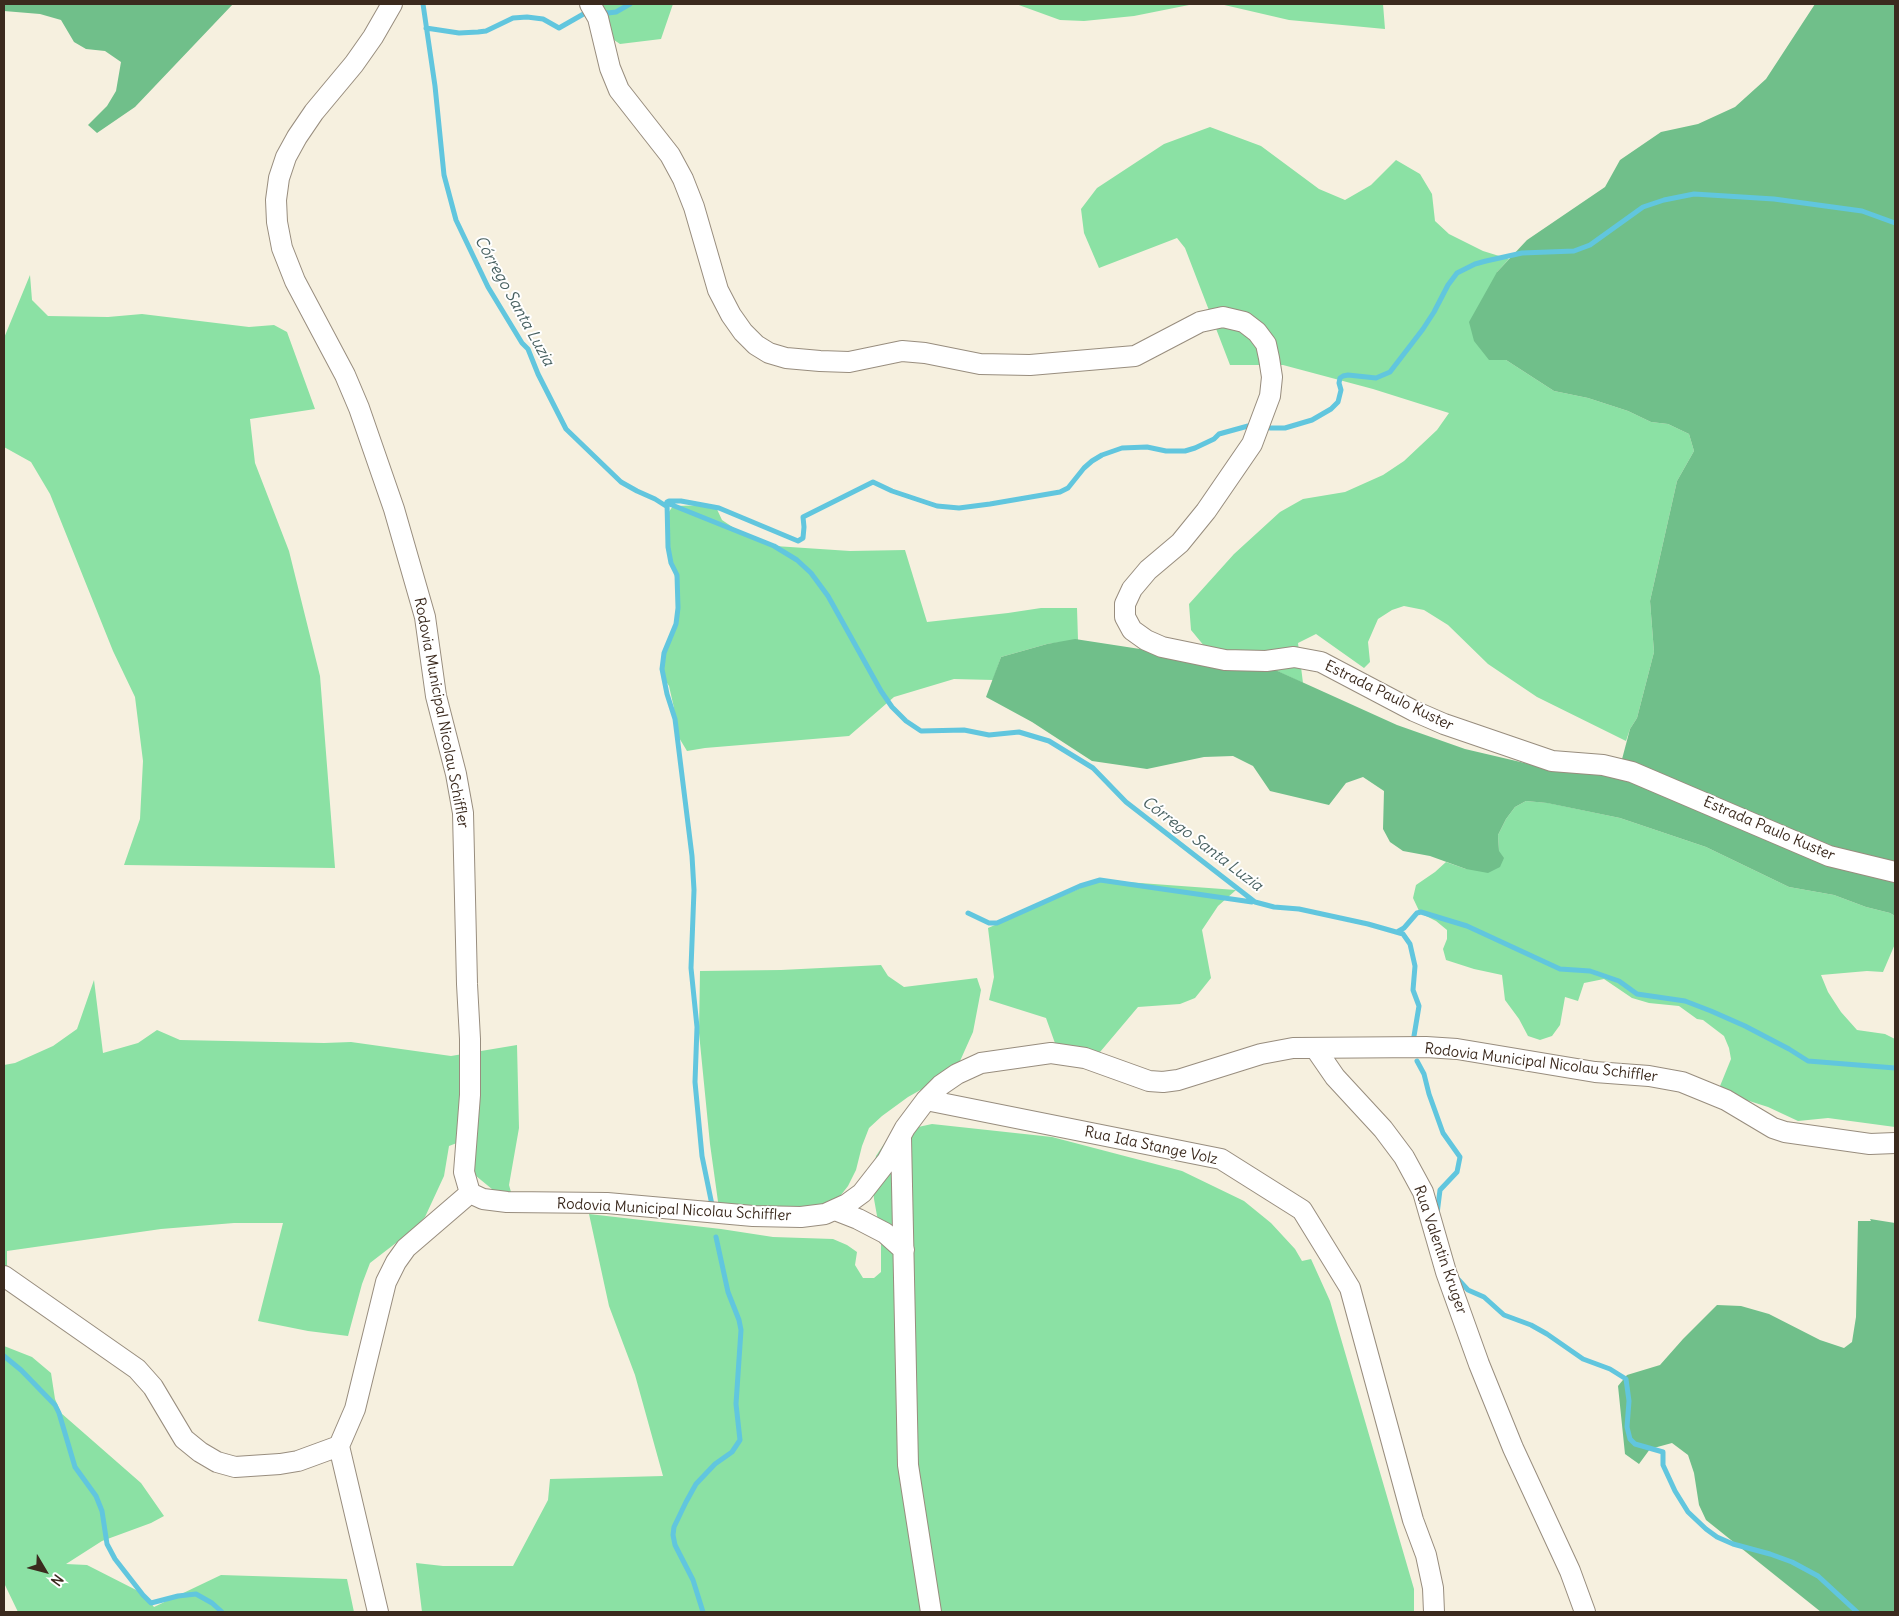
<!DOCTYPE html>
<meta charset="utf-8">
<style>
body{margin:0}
#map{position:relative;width:1899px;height:1616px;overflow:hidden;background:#f6f0df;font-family:Delius,sans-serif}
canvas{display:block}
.frame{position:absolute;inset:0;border:5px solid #3b2a1e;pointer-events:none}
.north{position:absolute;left:20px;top:1546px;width:50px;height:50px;-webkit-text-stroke:4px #fff;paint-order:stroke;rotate:127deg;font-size:14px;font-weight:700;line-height:20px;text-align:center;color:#3b2a1e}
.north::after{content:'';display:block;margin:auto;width:18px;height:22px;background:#3b2a1e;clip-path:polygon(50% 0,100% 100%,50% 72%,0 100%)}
</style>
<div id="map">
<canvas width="1899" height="1616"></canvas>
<div class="frame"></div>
<div class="north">N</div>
</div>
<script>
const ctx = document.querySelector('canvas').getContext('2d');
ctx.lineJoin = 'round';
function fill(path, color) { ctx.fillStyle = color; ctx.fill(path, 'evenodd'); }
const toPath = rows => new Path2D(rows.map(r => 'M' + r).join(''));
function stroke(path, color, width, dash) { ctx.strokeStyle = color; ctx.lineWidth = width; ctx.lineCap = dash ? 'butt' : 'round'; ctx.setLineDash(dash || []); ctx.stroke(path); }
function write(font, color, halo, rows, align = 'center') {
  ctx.font = font + ' Delius,sans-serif'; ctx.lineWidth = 4; ctx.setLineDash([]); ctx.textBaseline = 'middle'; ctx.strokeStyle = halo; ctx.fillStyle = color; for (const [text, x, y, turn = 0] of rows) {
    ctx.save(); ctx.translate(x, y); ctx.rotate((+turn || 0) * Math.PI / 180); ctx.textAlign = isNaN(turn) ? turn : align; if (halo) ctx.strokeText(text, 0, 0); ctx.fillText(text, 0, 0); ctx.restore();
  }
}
fill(toPath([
 [590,4,673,4,661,39,620,44,599,30],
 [1016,4,1194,4,1134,16,1084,21,1060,20],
 [1220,4,1383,4,1385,29,1289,20],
 [1210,127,1261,146,1319,189,1345,200,1371,185,1396,160,1420,174,1432,194,1435,221,1449,234,1483,251,1509,259,1497,272,1506,360,1554,391,1588,398,1628,411,1651,422,1668,424,1689,434,1694,451,1677,481,1650,601,1654,652,1637,718,1630,729,1626,741,1537,697,1488,664,1448,625,1424,610,1404,606,1392,610,1378,619,1368,642,1370,662,1364,668,1316,634,1298,643,1303,683,1251,659,1205,647,1191,630,1189,604,1234,554,1280,512,1303,499,1345,492,1383,475,1404,461,1437,430,1449,413,1373,389,1283,365,1230,365,1185,248,1177,238,1099,268,1084,233,1081,209,1097,188,1164,144],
 [30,275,32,300,48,316,108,317,142,314,249,327,274,325,287,332,315,409,250,419,255,463,289,551,320,676,335,868,124,865,140,819,143,761,135,697,113,651,50,494,31,462,4,447,4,338],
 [715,505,722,520,743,534,775,546,850,551,905,550,927,622,1008,613,1041,608,1077,608,1078,640,1047,644,1001,657,993,680,954,679,894,697,849,736,705,748,687,751,675,731,674,708,669,686,662,675,665,655,677,622,679,592,672,566,666,516,673,506],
 [1526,801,1548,803,1620,818,1706,847,1789,887,1834,895,1866,907,1890,913,1895,916,1895,944,1883,972,1867,971,1821,975,1828,992,1841,1012,1857,1030,1885,1034,1895,1039,1895,1127,1828,1118,1798,1121,1768,1107,1718,1091,1731,1059,1729,1048,1724,1036,1703,1020,1697,1019,1679,1006,1649,1003,1632,998,1604,979,1584,983,1578,1001,1565,997,1560,1025,1552,1036,1540,1040,1528,1036,1519,1019,1505,1000,1502,975,1474,969,1446,960,1443,949,1447,939,1447,930,1436,921,1420,913,1413,898,1416,885,1435,872,1446,862,1466,869,1499,851,1498,835,1506,819,1515,807],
 [1099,880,1236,890,1218,906,1202,930,1211,978,1195,998,1180,1004,1138,1007,1100,1052,1081,1066,1056,1046,1046,1018,989,1000,994,977,988,928],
 [881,965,888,976,904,987,977,978,981,990,973,1032,956,1070,908,1097,882,1116,869,1128,862,1146,856,1170,848,1186,834,1204,720,1216,710,1144,699,1033,700,971,781,970],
 [94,980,103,1053,138,1043,157,1030,180,1040,324,1043,351,1042,451,1056,517,1045,519,1128,509,1185,513,1199,498,1194,470,1171,462,1141,449,1146,444,1176,425,1217,414,1229,370,1263,362,1284,348,1336,308,1331,258,1321,283,1223,234,1223,161,1229,7,1251,7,1283,4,1281,4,1065,15,1063,53,1046,77,1029],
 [932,1124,1052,1137,1182,1171,1244,1201,1271,1223,1295,1249,1302,1261,1311,1259,1330,1301,1414,1589,1414,1612,422,1612,416,1563,443,1566,513,1566,548,1500,550,1479,663,1476,635,1375,609,1306,589,1214,721,1229,773,1237,833,1239,847,1245,857,1252,855,1265,863,1278,874,1278,881,1272,881,1238,874,1199,872,1175,876,1156,886,1141,895,1132],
 [4,1346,32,1357,51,1373,55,1399,61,1413,141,1483,164,1516,151,1523,102,1541,66,1564,87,1565,144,1594,154,1607,221,1575,347,1579,354,1612,18,1612,4,1583]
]), '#8be1a4');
fill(toPath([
 [4,4,233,4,135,107,97,133,88,125,107,106,116,91,121,62,105,51,86,49,74,42,61,20,40,14,4,11],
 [1815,4,1895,4,1895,916,1890,913,1866,907,1834,895,1789,887,1706,847,1620,818,1547,803,1526,801,1515,807,1506,819,1498,835,1499,851,1504,858,1500,867,1488,873,1466,869,1430,856,1403,851,1390,842,1383,829,1384,791,1363,777,1346,783,1329,805,1270,791,1253,766,1233,756,1204,757,1147,769,1092,761,1032,722,986,697,1001,657,1047,644,1075,639,1166,653,1251,659,1397,725,1465,749,1529,764,1613,773,1621,763,1630,729,1637,718,1654,652,1650,601,1677,481,1694,451,1689,434,1668,424,1651,422,1628,411,1588,398,1554,391,1506,360,1489,360,1474,341,1469,322,1497,272,1527,240,1605,187,1620,160,1661,132,1698,124,1735,107,1766,79],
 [1870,1219,1895,1223,1895,1612,1821,1612,1706,1520,1699,1505,1694,1473,1688,1455,1672,1443,1650,1449,1639,1464,1625,1454,1618,1386,1627,1375,1660,1365,1683,1339,1717,1305,1741,1306,1769,1314,1820,1340,1844,1348,1852,1342,1856,1317,1858,1221,1871,1221]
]), '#70bf8a');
stroke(toPath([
 [423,4,435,86,444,175,456,220,488,287,522,343,528,349,538,374,566,429,621,482,637,491,655,499,666,506],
 [600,11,608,13,616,12,630,4],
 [426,28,459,33,478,32,486,31,513,18,527,17,543,19,559,28,587,12],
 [1270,428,1285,428,1312,420,1331,409,1338,402,1341,390,1339,383,1340,378,1343,376,1348,375,1376,378,1390,372,1423,329,1434,312,1448,285,1457,273,1475,264,1486,261,1522,253,1574,251,1590,245,1643,207,1664,200,1694,194,1774,199,1862,211,1895,223],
 [667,502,669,501,681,501,719,508,798,541,803,538,804,527,803,517,873,482,892,491,937,506,959,508,990,504,1060,492,1068,488,1084,468,1092,461,1102,455,1122,448,1147,447,1166,451,1185,451,1195,448,1214,439,1219,434,1248,426],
 [667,503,774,546,797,560,811,573,828,596,881,691,892,707,906,721,921,731,964,730,989,735,1019,732,1049,741,1093,768,1126,802,1255,902,1274,907,1299,909,1368,924,1403,934,1410,944,1415,966,1413,990,1419,1006,1414,1036],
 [667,503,668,547,671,563,677,575,678,608,676,624,664,653,662,669,667,694,675,719,692,856,694,890,691,968,697,1027,695,1082,702,1156,712,1205],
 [968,913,989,923,997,923,1080,886,1100,880,1252,902],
 [1397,932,1404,928,1417,913,1421,912,1467,926,1560,969,1590,971,1619,981,1637,994,1685,1001,1711,1011,1745,1026,1789,1049,1808,1061,1895,1068],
 [1417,1061,1424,1074,1429,1094,1443,1133,1460,1157,1457,1172,1440,1190,1437,1214],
 [1456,1277,1468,1290,1484,1297,1504,1315,1531,1325,1547,1334,1583,1359,1610,1369,1626,1379,1629,1401,1627,1427,1630,1439,1635,1444,1663,1452,1663,1465,1675,1491,1688,1512,1706,1529,1717,1537,1733,1544,1770,1554,1792,1562,1818,1576,1857,1612],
 [4,1356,21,1370,55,1405,59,1413,75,1467,96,1496,102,1511,107,1544,115,1559,143,1595,151,1603,178,1596,196,1594,212,1603,222,1612],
 [703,1612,693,1580,675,1545,673,1535,674,1527,686,1502,696,1484,715,1464,732,1452,740,1440,736,1404,741,1330,739,1320,728,1292,716,1237]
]), '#61c6de', 5);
const minor = toPath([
 [392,4,373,37,354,64,314,112,297,137,286,157,279,178,276,200,277,222,282,248,295,281,345,375,359,408,394,509,425,617,436,696,456,774,463,813,467,984,470,1039,470,1095,464,1172,470,1193,483,1199,507,1202,607,1203,753,1216,801,1217,825,1214,847,1204,862,1193,887,1161,905,1128,926,1100,941,1085,957,1074,981,1063,1051,1053,1085,1058,1149,1081,1163,1082,1178,1080,1261,1054,1293,1048,1426,1047,1457,1049,1595,1072,1649,1076,1682,1082,1726,1100,1773,1128,1785,1132,1870,1144,1895,1143],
 [590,4,598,18,610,68,619,90,670,155,683,179,694,207,718,290,731,315,743,332,756,345,769,353,786,358,820,361,849,362,902,351,925,353,980,364,1030,365,1135,356,1200,322,1223,317,1244,322,1257,332,1266,344,1269,358,1272,377,1270,396,1252,444,1206,511,1180,543,1148,570,1132,589,1125,604,1125,617,1132,630,1146,640,1162,647,1225,660,1266,661,1294,657,1321,662,1414,711,1444,724,1552,761,1603,765,1632,772,1829,856,1895,872],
 [1315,1048,1335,1077,1383,1129,1404,1157,1423,1192,1446,1272,1479,1364,1513,1448,1570,1571,1585,1612],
 [926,1100,1221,1159,1302,1210,1350,1288,1413,1520,1426,1555,1433,1588,1434,1612],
 [901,1138,908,1465,931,1612],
 [835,1210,858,1219,885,1233,904,1250],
 [4,1276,137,1369,153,1387,184,1439,200,1452,217,1462,235,1467,280,1464,298,1461,339,1446,355,1409,386,1282,396,1262,406,1248,470,1193],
 [339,1446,378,1612]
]);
stroke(minor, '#988d7e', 22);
stroke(minor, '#fff', 20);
write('15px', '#3b2a1e', '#fff', [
 ["Estrada Paulo Kuster",1389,696,26],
 ["Rodovia Municipal Nicolau Schiffler",441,713,79],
 ["Estrada Paulo Kuster",1769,829,23],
 ["Rodovia Municipal Nicolau Schiffler",1541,1063,7],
 ["Rua Ida Stange Volz",1151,1146,12],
 ["Rodovia Municipal Nicolau Schiffler",674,1210,3],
 ["Rua Valentin Kruger",1440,1250,71]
]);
write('italic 16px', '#486161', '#fff', [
 ["Córrego Santa Luzia",514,301,61],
 ["Córrego Santa Luzia",1202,844,37]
]);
</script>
